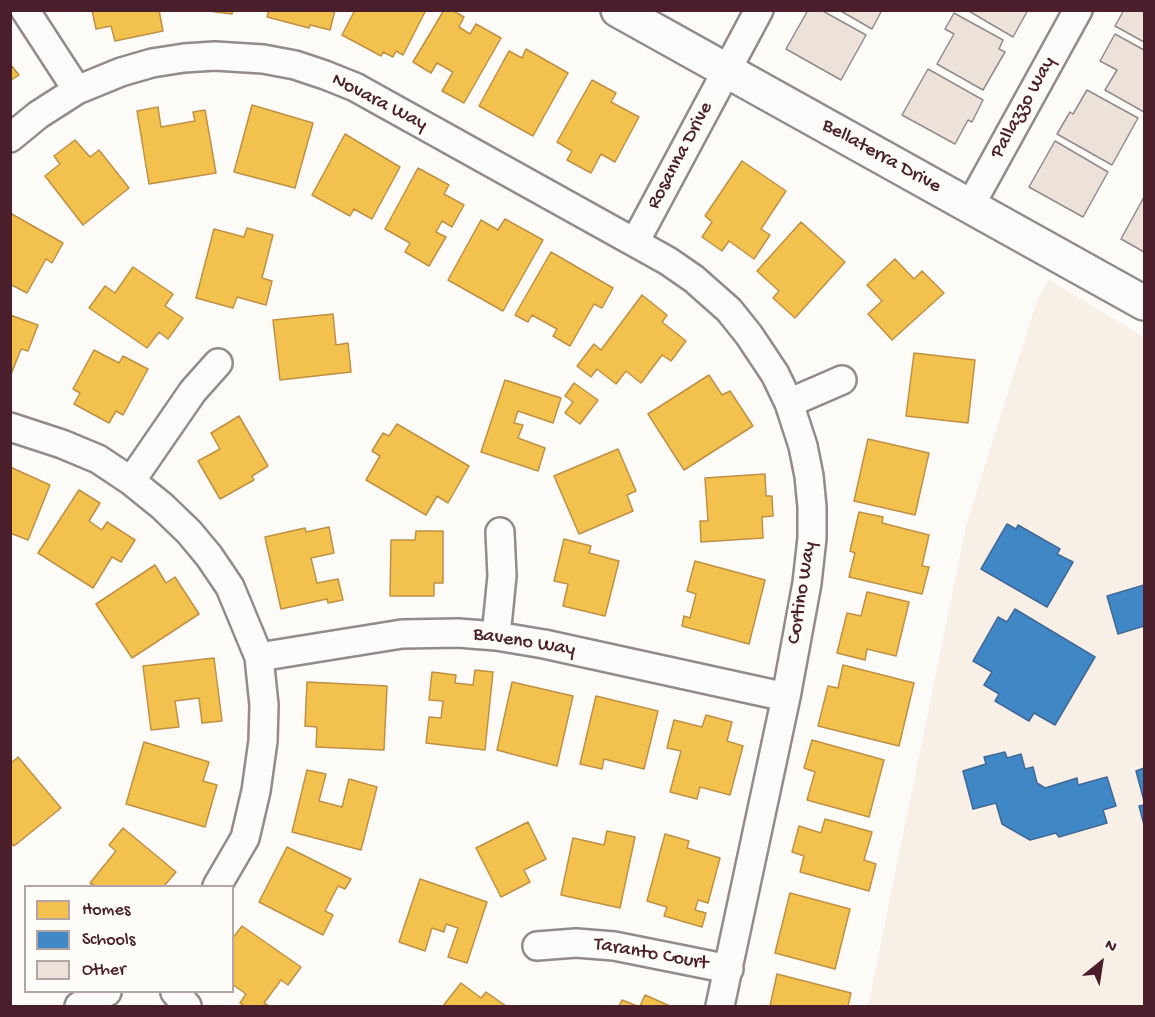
<!DOCTYPE html>
<style>
body{margin:0}
#map{position:relative;width:1155px;height:1017px;overflow:hidden;background:#fcfbf8;font-family:"Gochi Hand",sans-serif}
canvas{display:block}
.frame{position:absolute;inset:0;border:12px solid #4a1f2b;pointer-events:none}
.legend{position:absolute;left:24px;top:885px;width:210px;height:108px;box-sizing:border-box;background:#fdfcf7;border:2px solid #b5a4a5;margin:0;padding:8px 10px;list-style:none;font-size:18px;color:#4a1f2b}
.legend li{display:flex;align-items:center;gap:12px;height:30px}
.legend b{width:30px;border:2px solid #b5a4a5}
.north{position:absolute;left:1071px;top:933px;width:60px;height:60px;-webkit-text-stroke:4px #fdfcf7;paint-order:stroke;rotate:30deg;font-size:16px;font-weight:700;line-height:24px;text-align:center;color:#4a1f2b}
.north::after{content:'';display:block;margin:auto;width:21px;height:27px;background:#4a1f2b;clip-path:polygon(50% 0,100% 100%,50% 72%,0 100%)}
</style>
<div id="map">
<canvas width="1155" height="1017"></canvas>
<div class="frame"></div>
<ul class="legend">
<li><b style="height:16px;background:#f2c14e"></b>Homes</li>
<li><b style="height:16px;background:#3f88c5"></b>Schools</li>
<li><b style="height:16px;background:#ece2da"></b>Other</li>
</ul>
<div class="north">N</div>
</div>
<script>
const ctx = document.querySelector('canvas').getContext('2d');
ctx.lineJoin = 'round';
function fill(path, color) { ctx.fillStyle = color; ctx.fill(path, 'evenodd'); }
const toPath = rows => new Path2D(rows.map(r => 'M' + r).join(''));
function stroke(path, color, width, dash) { ctx.strokeStyle = color; ctx.lineWidth = width; ctx.lineCap = dash ? 'butt' : 'round'; ctx.setLineDash(dash || []); ctx.stroke(path); }
function write(font, color, halo, rows, align = 'center') {
  ctx.font = font + ' "Gochi Hand",sans-serif'; ctx.lineWidth = 6; ctx.setLineDash([]); ctx.textBaseline = 'middle'; ctx.strokeStyle = halo; ctx.fillStyle = color; for (const [text, x, y, turn = 0] of rows) {
    ctx.save(); ctx.translate(x, y); ctx.rotate((+turn || 0) * Math.PI / 180); ctx.textAlign = isNaN(turn) ? turn : align; if (halo) ctx.strokeText(text, 0, 0); ctx.fillText(text, 0, 0); ctx.restore();
  }
}
fill(toPath([
 [1049,280,1144,337,1144,1006,868,1006,966,526,1037,300]
]), '#f8efe6');
const homes = toPath([
 [92,10,159,10,163,31,115,41,111,26,96,29,92,10],
 [200,10,233,10,232,14,200,10],
 [269,10,335,10,330,30,310,25,309,28,267,17,269,10],
 [355,10,426,10,403,55,396,51,393,57,383,52,381,56,342,35,355,10],
 [444,10,452,10,464,17,459,27,470,34,476,24,501,38,464,103,442,91,453,72,437,63,431,73,413,62,444,10],
 [526,49,568,73,533,136,479,106,509,51,522,58,526,49],
 [10,64,19,75,10,81,10,64],
 [592,80,616,93,611,102,639,117,615,162,601,154,591,173,567,160,572,151,557,142,592,80],
 [252,105,313,123,295,188,234,172,252,105],
 [158,107,161,127,195,121,193,112,205,110,216,173,149,184,137,111,158,107],
 [345,134,400,167,372,219,354,209,350,216,312,195,345,134],
 [75,140,90,157,99,150,129,188,83,225,45,176,60,164,54,156,75,140],
 [742,161,786,191,761,229,770,235,754,259,729,241,722,251,702,237,712,222,705,216,742,161],
 [418,168,449,185,444,194,464,205,452,227,442,221,436,232,446,237,429,266,405,252,410,243,385,229,418,168],
 [10,213,63,243,52,263,46,259,27,293,10,284,10,213],
 [505,219,543,240,503,311,448,280,481,220,498,230,505,219],
 [801,222,845,262,795,318,773,298,779,291,757,271,801,222],
 [247,228,273,235,262,278,272,281,266,305,237,297,233,308,196,298,214,229,244,237,247,228],
 [551,252,613,288,602,308,594,304,570,346,553,336,557,329,532,315,528,322,515,315,551,252],
 [895,259,914,279,922,271,944,293,892,340,868,314,882,301,867,285,895,259],
 [133,267,173,294,165,306,183,318,168,339,159,332,147,348,89,308,105,286,115,293,133,267],
 [642,295,667,315,662,322,686,341,671,361,662,355,641,383,626,371,616,384,597,369,591,377,577,366,594,344,601,350,642,295],
 [333,314,336,345,348,343,351,372,280,380,273,320,333,314],
 [10,315,38,325,28,351,21,349,10,377,10,315],
 [94,350,119,363,123,356,148,369,123,415,116,411,109,423,74,404,80,393,73,389,94,350],
 [914,353,975,360,968,423,906,416,914,353],
 [709,375,722,395,730,391,753,426,684,470,648,414,709,375],
 [505,380,561,398,553,423,518,411,514,423,523,425,518,438,545,448,538,471,481,452,505,380],
 [574,383,598,400,580,424,565,413,573,402,565,396,574,383],
 [239,416,268,466,252,476,254,480,220,499,198,461,220,449,211,433,239,416],
 [397,424,469,466,448,503,437,496,426,515,366,480,380,456,372,451,383,433,389,436,397,424],
 [868,439,929,453,915,515,854,501,868,439],
 [618,449,636,491,627,495,633,511,579,534,554,476,618,449],
 [10,467,50,485,28,540,10,533,10,467],
 [765,474,766,496,772,496,773,516,762,517,763,538,701,542,700,521,708,521,705,478,765,474],
 [79,490,100,503,89,521,102,530,107,522,135,540,121,562,112,557,93,588,38,553,79,490],
 [859,512,883,517,882,523,929,535,922,566,929,567,922,594,849,577,855,553,850,551,859,512],
 [329,527,334,553,311,558,317,583,338,579,343,600,328,603,327,599,281,609,265,537,305,528,306,532,329,527],
 [416,531,443,531,443,583,434,583,434,596,390,596,391,540,415,540,416,531],
 [564,539,591,546,589,553,619,561,605,616,563,606,568,584,554,581,564,539],
 [695,561,765,580,749,644,682,626,684,616,690,618,696,594,687,591,695,561],
 [155,565,166,583,175,577,199,614,132,658,96,604,155,565],
 [867,592,909,602,896,656,867,649,865,660,837,653,847,613,861,616,867,592],
 [214,658,222,721,202,723,199,698,175,701,179,727,151,730,143,666,214,658],
 [843,665,914,683,899,746,818,726,828,686,838,688,843,665],
 [475,670,493,672,485,750,426,743,429,717,441,718,443,701,429,700,432,672,456,675,455,683,473,685,475,670],
 [307,682,387,686,384,750,316,747,317,727,305,726,307,682],
 [512,682,573,696,557,766,497,750,512,682],
 [596,696,658,711,644,769,604,759,602,769,580,764,596,696],
 [706,715,732,722,727,741,743,746,730,795,700,787,697,799,670,792,681,751,667,748,674,720,702,727,706,715],
 [812,740,884,760,869,817,807,800,815,772,804,768,812,740],
 [144,742,209,762,203,781,217,785,205,827,126,804,144,742],
 [18,757,61,808,14,846,10,842,10,764,18,757],
 [307,770,326,774,319,801,342,807,349,779,377,787,361,850,292,832,307,770],
 [825,819,872,832,864,860,876,864,869,891,800,872,804,856,792,852,799,826,821,833,825,819],
 [528,822,546,859,524,870,530,882,501,897,476,848,528,822],
 [123,828,176,872,164,886,95,886,90,883,116,851,109,845,123,828],
 [607,831,635,837,620,908,561,895,573,838,604,845,607,831],
 [665,834,689,841,687,848,720,858,708,903,698,900,695,910,706,913,702,927,664,916,667,907,647,901,665,834],
 [287,847,351,879,345,889,338,886,325,911,333,915,323,935,259,902,287,847],
 [420,879,487,902,467,963,448,957,458,928,446,924,444,932,432,928,425,951,399,942,420,879],
 [790,893,850,909,835,969,775,953,790,893],
 [242,926,301,967,288,985,281,980,264,1003,269,1006,245,1006,240,1003,246,994,232,984,232,939,242,926],
 [777,974,851,993,848,1006,770,1006,777,974],
 [461,983,481,998,486,992,506,1006,443,1006,461,983],
 [645,995,670,1006,640,1006,645,995],
 [622,1000,637,1006,619,1006,622,1000]
]);
fill(homes, '#f2c14e');
stroke(homes, '#c09044', 1.5);
const schools = toPath([
 [1007,524,1016,529,1018,525,1060,549,1057,554,1073,562,1047,607,981,569,1007,524],
 [1144,585,1144,626,1118,634,1107,596,1144,585],
 [1015,609,1095,657,1055,725,1034,713,1029,721,995,701,999,694,984,685,992,672,973,661,998,617,1007,622,1015,609],
 [1005,752,1007,758,1021,754,1025,769,1033,767,1037,783,1045,788,1077,778,1078,785,1107,777,1116,806,1103,810,1107,823,1059,837,1056,833,1030,840,1002,824,996,803,973,809,963,771,986,764,984,757,1005,752],
 [1144,768,1144,801,1136,771,1144,768],
 [1144,805,1144,825,1139,806,1144,805]
]);
fill(schools, '#3f88c5');
stroke(schools, '#426897', 1.5);
const building = toPath([
 [808,10,821,10,866,35,841,80,786,49,808,10],
 [839,10,882,10,872,29,839,10],
 [967,10,1028,10,1013,37,967,10],
 [1124,10,1144,10,1144,42,1115,26,1124,10],
 [954,13,1003,40,999,49,1005,52,983,90,937,64,954,34,945,29,954,13],
 [1115,34,1144,50,1144,112,1105,90,1117,70,1100,61,1115,34],
 [928,69,983,100,972,122,968,120,955,144,902,115,928,69],
 [1087,90,1138,118,1112,165,1057,134,1070,112,1073,114,1087,90],
 [1055,141,1108,172,1083,217,1029,187,1055,141],
 [1144,197,1144,252,1121,239,1144,197]
]);
fill(building, '#ece2da');
stroke(building, '#928a8b', 1.5);
const minor = toPath([
 [25,10,77,90],
 [10,138,38,115,77,90,121,72,152,63,184,58,215,56,263,59,295,65,325,75,355,87,668,261,694,279,729,310,749,335,775,374,789,403,803,446,809,476,812,507,812,538,807,583,786,697,720,1006],
 [970,206,1078,10],
 [635,242,759,10],
 [789,403,842,380],
 [10,427,62,444,98,459,131,481,162,506,189,532,209,556,230,587,259,657,264,705,263,741,256,791,245,838,217,886],
 [131,481,193,391,218,363],
 [496,636,502,576,500,532],
 [259,657,402,634,458,633,496,636,544,644,786,697],
 [537,946,576,943,614,946,729,969],
 [175,992,187,1006],
 [79,1006,107,992]
]);
const tertiary = toPath([
 [618,10,1144,303]
]);
stroke(minor, '#928a8b', 32);
stroke(tertiary, '#928a8b', 38);
stroke(minor, '#fbfbf9', 27);
stroke(tertiary, '#fbfbf9', 33);
write('20px', '#4a1f2b', '#fdfcf7', [
 ["Novara Way",379,103,27],
 ["Pallazzo Way",1024,108,-61],
 ["Rosanna Drive",681,156,-62],
 ["Bellaterra Drive",881,157,29],
 ["Cortino Way",803,593,-81],
 ["Baveno Way",524,643,9],
 ["Taranto Court",651,955,10]
]);
</script>
